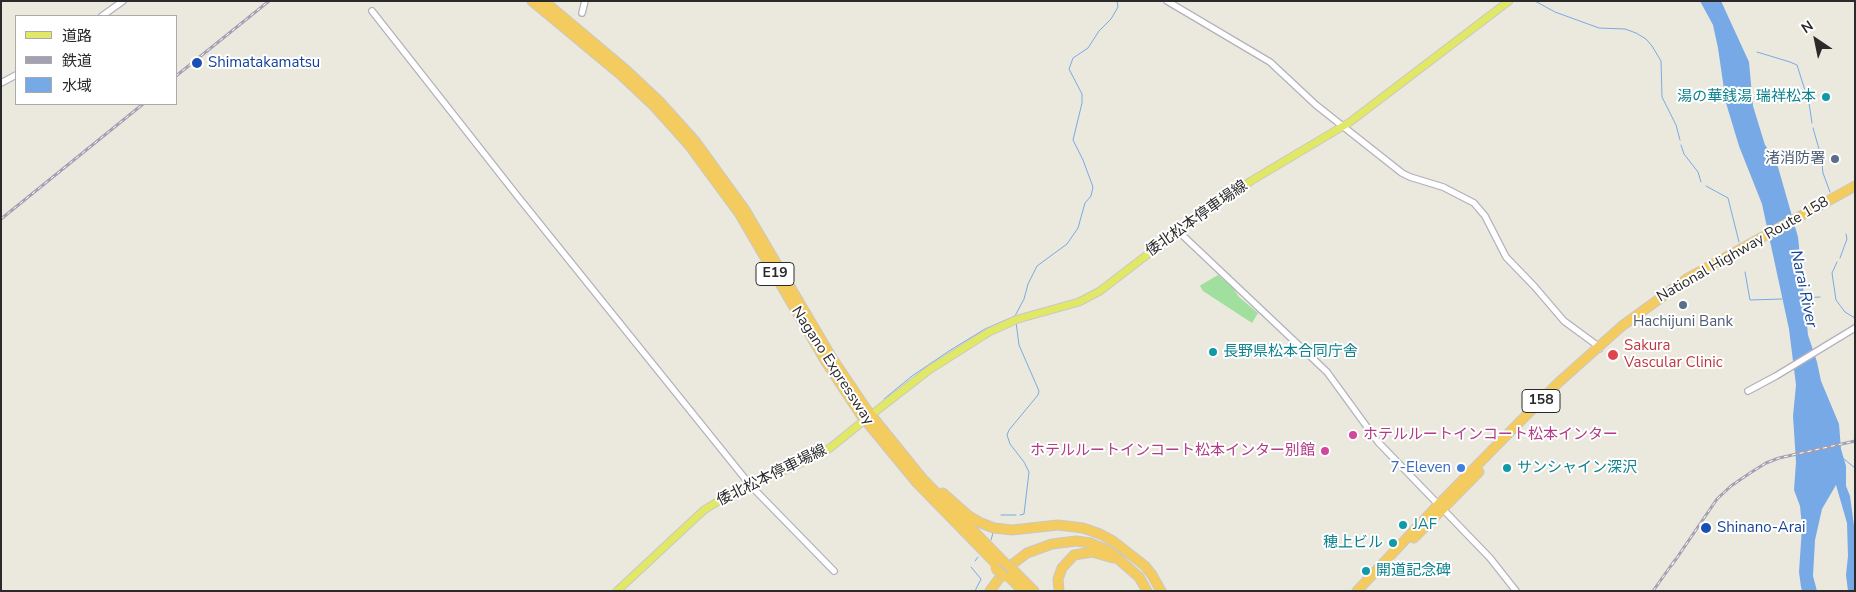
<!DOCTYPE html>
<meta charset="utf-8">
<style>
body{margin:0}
#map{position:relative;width:1856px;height:592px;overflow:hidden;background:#ebe9dd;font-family:"Nunito Sans","Noto Sans JP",sans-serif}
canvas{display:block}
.frame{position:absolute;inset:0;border:2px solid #2a2a2a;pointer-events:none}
.legend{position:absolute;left:15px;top:15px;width:162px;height:90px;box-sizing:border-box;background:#fff;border:1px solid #aaa;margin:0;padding:6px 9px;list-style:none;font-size:15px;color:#2a2a2a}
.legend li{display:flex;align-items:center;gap:10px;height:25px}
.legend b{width:25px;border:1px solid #aaa}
.north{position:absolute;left:1791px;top:15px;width:50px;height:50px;-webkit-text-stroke:4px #fff;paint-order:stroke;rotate:326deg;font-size:14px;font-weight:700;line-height:20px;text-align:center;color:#2a2a2a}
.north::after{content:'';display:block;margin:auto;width:18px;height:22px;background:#2a2a2a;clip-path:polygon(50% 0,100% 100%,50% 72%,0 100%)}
</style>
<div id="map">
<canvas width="1856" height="592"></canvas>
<div class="frame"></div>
<ul class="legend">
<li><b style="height:6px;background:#e1e866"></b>道路</li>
<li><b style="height:6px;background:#a3a0b3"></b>鉄道</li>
<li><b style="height:14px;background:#77a9e7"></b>水域</li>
</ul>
<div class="north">N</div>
</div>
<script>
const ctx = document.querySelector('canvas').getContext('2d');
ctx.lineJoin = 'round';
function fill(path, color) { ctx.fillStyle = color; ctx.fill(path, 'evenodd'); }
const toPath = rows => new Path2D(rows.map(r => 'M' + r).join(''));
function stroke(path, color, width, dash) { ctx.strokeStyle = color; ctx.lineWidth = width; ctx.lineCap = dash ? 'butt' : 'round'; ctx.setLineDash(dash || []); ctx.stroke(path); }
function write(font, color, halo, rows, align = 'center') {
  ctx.font = font + ' "Nunito Sans","Noto Sans JP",sans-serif'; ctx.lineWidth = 4; ctx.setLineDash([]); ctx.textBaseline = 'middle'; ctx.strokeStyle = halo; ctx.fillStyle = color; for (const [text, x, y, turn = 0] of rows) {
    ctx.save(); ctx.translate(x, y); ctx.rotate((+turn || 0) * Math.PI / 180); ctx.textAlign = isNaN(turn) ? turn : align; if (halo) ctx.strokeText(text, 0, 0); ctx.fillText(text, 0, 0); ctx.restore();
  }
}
fill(toPath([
 [1218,275,1233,288,1239,297,1258,313,1252,323,1203,291,1200,286,1201,285]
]), '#a0df9d');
fill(toPath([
 [1700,1,1721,1,1749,62,1753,106,1765,145,1776,160,1798,237,1808,335,1817,362,1821,381,1839,424,1841,449,1846,466,1846,486,1850,496,1855,533,1855,591,1848,591,1846,575,1848,556,1847,523,1836,485,1822,509,1815,540,1813,576,1817,591,1802,591,1801,587,1799,572,1802,527,1800,506,1794,490,1796,462,1793,416,1796,385,1789,329,1762,204,1739,146,1726,103,1718,48,1713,25]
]), '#77a9e7');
stroke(toPath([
 [1535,1,1555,12,1599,28,1625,29,1636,33,1646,39,1652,46,1661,61,1662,97,1676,125,1680,140],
 [1757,52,1790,62,1797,65,1809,103,1812,123],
 [1813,128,1821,156,1823,173,1830,192],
 [1681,145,1684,154,1698,172,1701,182],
 [1706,186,1728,198,1739,242],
 [1840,258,1847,239,1846,234],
 [1837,262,1832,273,1836,300,1845,312,1855,318],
 [1745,272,1750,300,1782,299],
 [1804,298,1820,297],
 [1016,322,1019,345,1039,391,1038,395,1009,430,1007,435,1010,444,1024,462,1029,472,1024,514,1020,515],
 [884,399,912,376,949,351,985,329,1015,316,1024,299,1028,284,1037,266,1067,244,1078,228,1085,203,1091,196,1093,187,1083,160,1073,140,1082,103,1082,94,1069,69,1073,58,1088,48,1099,31,1111,19,1118,7,1117,1],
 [1844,459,1855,468],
 [1001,515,1016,515],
 [991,540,993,533],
 [975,561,978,557],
 [971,567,981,579,975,591]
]), '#77a9e7', 1);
const minor = toPath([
 [1167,1,1270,62,1316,105,1402,173,1410,177,1443,187,1474,203,1485,216,1506,257,1534,286,1564,321,1598,346,1599,349],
 [372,11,519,198,751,486,834,571],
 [582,13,585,1],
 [102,16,123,1],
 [1,83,16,75],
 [1178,231,1327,372,1378,442,1490,558,1516,591],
 [1748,391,1776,376,1855,328]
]);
const major = toPath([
 [875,412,929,370,989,332,1018,319,1079,302,1100,291,1178,231,1251,181,1350,122,1509,1],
 [617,591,704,510,727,496,808,460,830,448,861,423]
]);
const highway = toPath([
 [532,1,621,75,654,106,689,145,739,213,826,362,861,415,917,483,998,566],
 [544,1,626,70,659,101,695,141,745,210,832,358,867,410,922,478,1003,561],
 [943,493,969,516,981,523,994,528,1012,530,1058,525,1083,528,1100,534,1113,541,1145,566,1152,575,1161,591],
 [1414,538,1479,472],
 [1012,569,1034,591],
 [1007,575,1023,591],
 [990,591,1006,569,1027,553,1052,544,1076,541,1091,543,1109,551,1139,577,1147,591],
 [1059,591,1058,579,1062,568,1074,555,1092,552,1113,558],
 [1357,591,1438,505,1558,383,1622,326,1688,278,1855,186]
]);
stroke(minor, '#b2b1bd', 8);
stroke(major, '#c8c8c8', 9);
stroke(highway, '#c8c8c8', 11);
stroke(minor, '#fff', 5.5);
stroke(major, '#e1e866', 7);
stroke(highway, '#f4cb5f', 9);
const rail = toPath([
 [176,76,269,1],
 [1,219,143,104],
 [1672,565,1717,499,1731,486,1750,473,1766,463,1779,458,1855,441],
 [1653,591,1675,560]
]);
stroke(rail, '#a3a0b3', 3);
stroke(rail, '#fff', 1, [4]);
const highwayBridge = toPath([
 [1003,561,1012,569],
 [995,568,1005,577]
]);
stroke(highwayBridge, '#c8c8c8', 11, []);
stroke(highwayBridge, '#f4cb5f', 9);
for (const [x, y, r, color] of [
 [197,63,6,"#1a4fb4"],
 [1826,97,5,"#0f9aa8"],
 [1835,159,5,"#5c6f8a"],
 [1683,305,5,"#5c6f8a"],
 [1213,352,5,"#0f9aa8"],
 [1613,355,6,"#e0444e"],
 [1353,435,5,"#d1479c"],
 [1325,451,5,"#d1479c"],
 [1461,468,5,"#3f7fe0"],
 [1507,468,5,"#0f9aa8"],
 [1403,525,5,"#0f9aa8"],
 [1706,528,6,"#1a4fb4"],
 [1393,543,5,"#0f9aa8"],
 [1366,571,5,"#0f9aa8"]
]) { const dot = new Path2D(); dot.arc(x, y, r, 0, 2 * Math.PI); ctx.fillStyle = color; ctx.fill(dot); stroke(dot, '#fff', 2); }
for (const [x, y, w] of [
 [775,274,38],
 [1541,401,38]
]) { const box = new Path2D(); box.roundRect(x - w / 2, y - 11.5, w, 23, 4); ctx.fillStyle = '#fff'; ctx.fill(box); stroke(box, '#2a2a2a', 1); }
write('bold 14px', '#2a2a2a', null, [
 ["E19",775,274],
 ["158",1541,401]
]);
write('15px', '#164399', '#fff', [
 ["Shimatakamatsu",208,63],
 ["Shinano-Arai",1717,528]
], 'left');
write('15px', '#0d838f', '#fff', [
 ["湯の華銭湯 瑞祥松本",1816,97,"right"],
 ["長野県松本合同庁舎",1223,352],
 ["サンシャイン深沢",1517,468],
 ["JAF",1413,525],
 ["穂上ビル",1383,543,"right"],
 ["開道記念碑",1376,571]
], 'left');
write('15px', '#4e5e75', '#fff', [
 ["渚消防署",1825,159],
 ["Hachijuni Bank",1683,322,"center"]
], 'right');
write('15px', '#2a2a2a', '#fff', [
 ["倭北松本停車場線",1197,219,-35],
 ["National Highway Route 158",1743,250,-30],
 ["Nagano Expressway",832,366,57],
 ["倭北松本停車場線",772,476,-26]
]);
write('15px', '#be3a42', '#fff', [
 ["Sakura",1624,346],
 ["Vascular Clinic",1624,363]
], 'left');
write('15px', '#b23c85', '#fff', [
 ["ホテルルートインコート松本インター",1363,435],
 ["ホテルルートインコート松本インター別館",1315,451,"right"]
], 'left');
write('15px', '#366cbe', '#fff', [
 ["7-Eleven",1451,468]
], 'right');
write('italic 16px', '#164493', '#fff', [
 ["Narai River",1803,289,78]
]);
</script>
